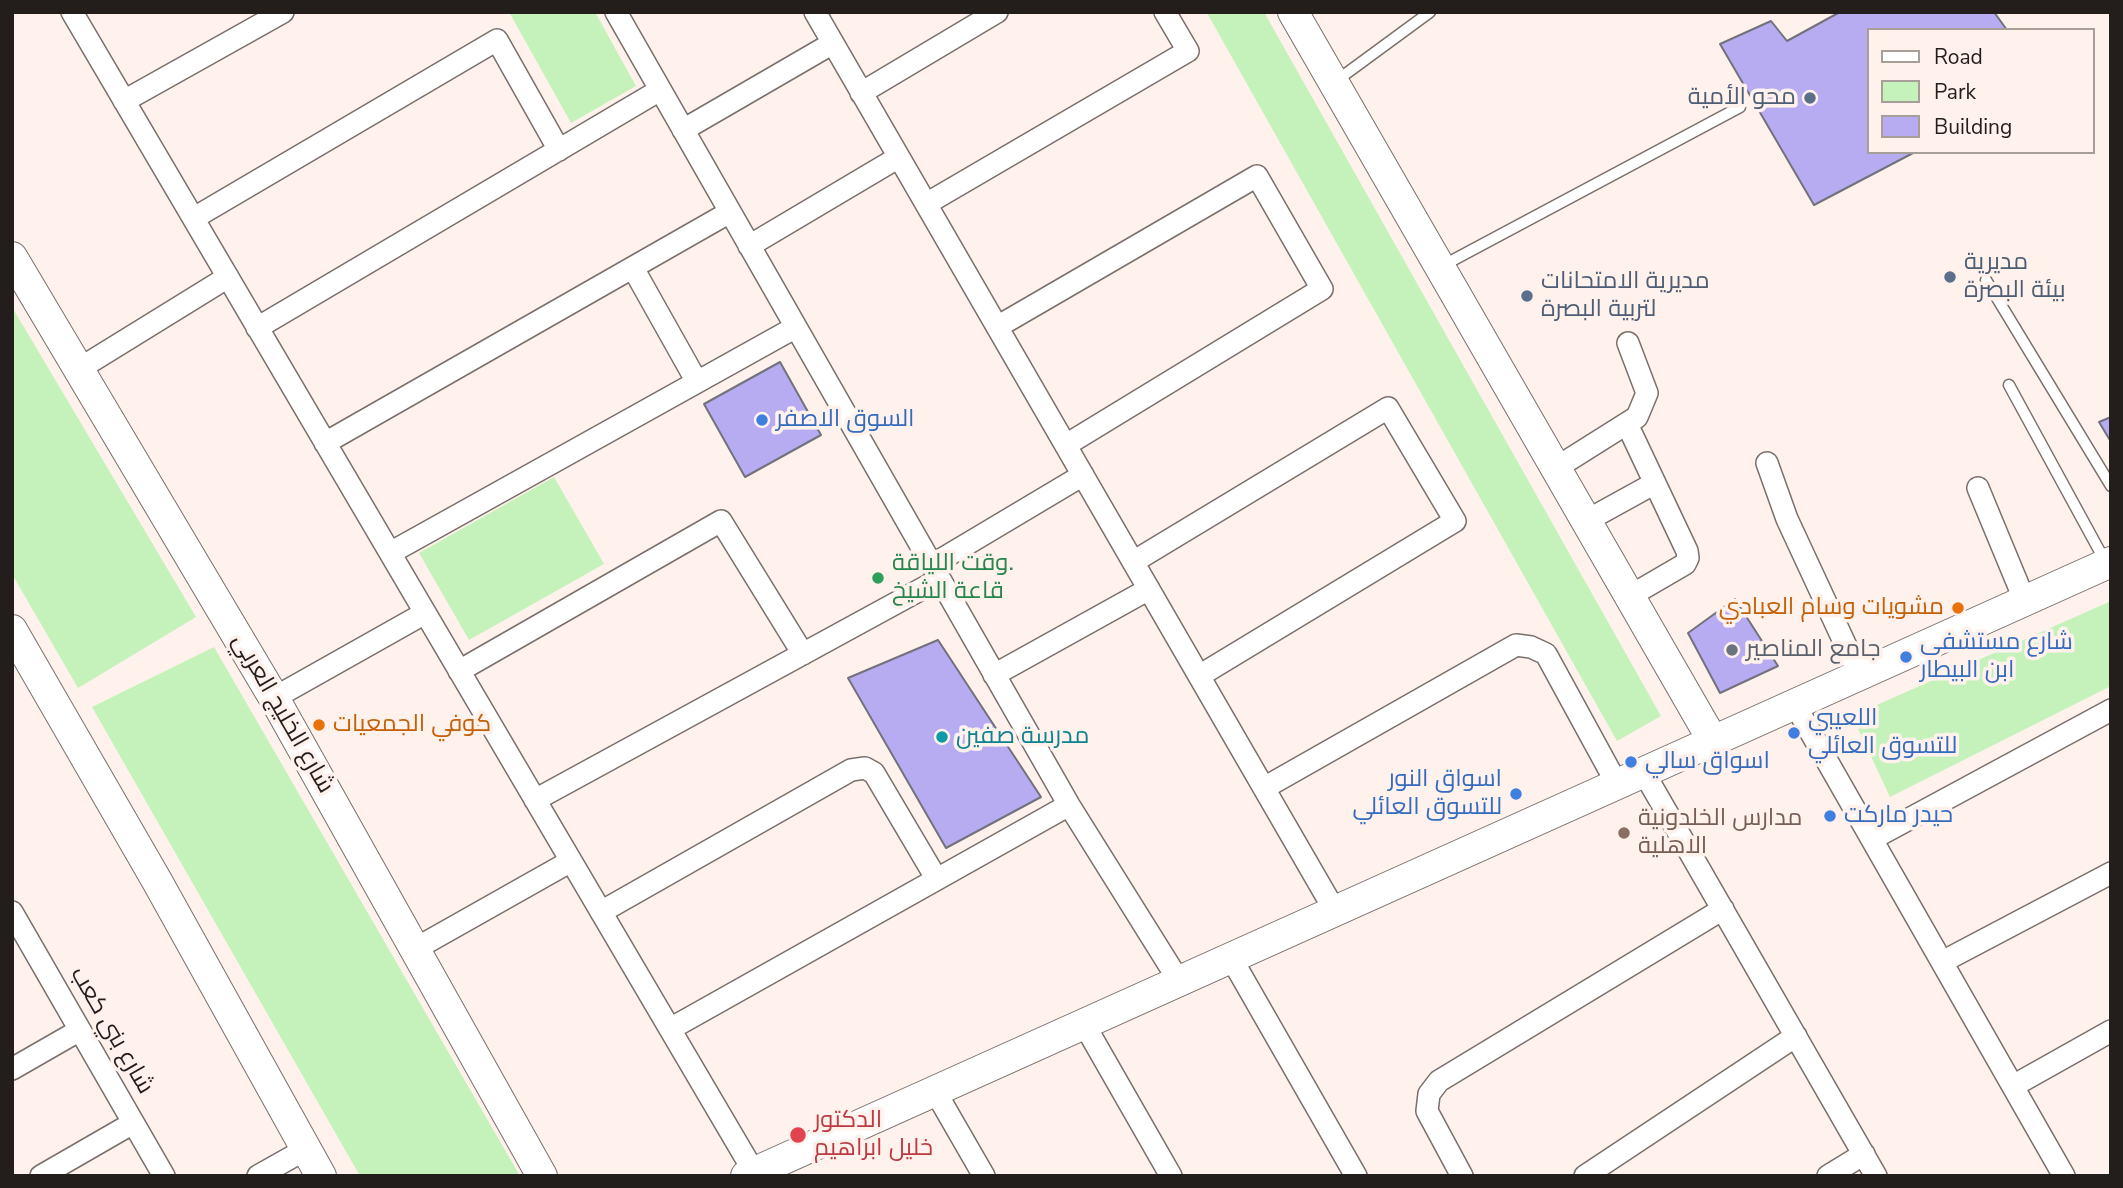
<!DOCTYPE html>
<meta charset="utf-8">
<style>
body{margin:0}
#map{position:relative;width:2123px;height:1188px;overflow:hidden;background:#fff1ec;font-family:"Nunito Sans",sans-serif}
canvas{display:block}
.frame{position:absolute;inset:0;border:14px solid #231e1c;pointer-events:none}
.legend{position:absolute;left:1867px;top:28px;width:228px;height:126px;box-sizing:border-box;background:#fff1ec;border:2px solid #a79d99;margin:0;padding:9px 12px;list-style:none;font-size:21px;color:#231e1c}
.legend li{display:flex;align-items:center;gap:14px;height:35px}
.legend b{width:35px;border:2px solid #a79d99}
</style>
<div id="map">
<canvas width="2123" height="1188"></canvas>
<div class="frame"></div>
<ul class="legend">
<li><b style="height:9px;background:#fff"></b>Road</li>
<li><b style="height:19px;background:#c5f2ba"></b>Park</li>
<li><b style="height:19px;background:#b7acf1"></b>Building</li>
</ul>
</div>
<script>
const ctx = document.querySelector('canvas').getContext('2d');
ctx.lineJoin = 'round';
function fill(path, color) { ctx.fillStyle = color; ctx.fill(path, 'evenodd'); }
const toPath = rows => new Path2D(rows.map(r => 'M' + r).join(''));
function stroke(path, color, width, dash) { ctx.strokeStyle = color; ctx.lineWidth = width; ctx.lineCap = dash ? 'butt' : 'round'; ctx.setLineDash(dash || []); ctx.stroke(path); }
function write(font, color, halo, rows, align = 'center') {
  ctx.font = font + ' "Nunito Sans",Cairo,sans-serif'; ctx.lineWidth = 7; ctx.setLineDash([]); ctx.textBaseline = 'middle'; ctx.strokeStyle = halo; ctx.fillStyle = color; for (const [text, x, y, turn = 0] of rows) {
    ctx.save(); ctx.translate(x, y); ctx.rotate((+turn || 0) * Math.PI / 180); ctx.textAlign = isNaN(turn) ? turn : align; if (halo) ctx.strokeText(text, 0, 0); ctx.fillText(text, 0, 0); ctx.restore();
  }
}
fill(toPath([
 [509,12,595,12,636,86,571,123],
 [1264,12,1661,716,1617,741,1207,13],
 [12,307,196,617,78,688,12,574],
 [554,477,604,564,469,640,419,553],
 [2111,601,2111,686,1890,797,1852,716],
 [214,647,520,1176,360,1176,92,707]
]), '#c5f2ba');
const building = toPath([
 [1840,12,1994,12,2007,30,1869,30,1869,152,1915,152,1814,205,1720,44,1771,21,1787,41,1840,12],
 [780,362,821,435,745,477,704,404,780,362],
 [2111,417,2111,442,2099,422,2111,417],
 [1735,599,1778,666,1720,693,1688,633,1735,599],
 [938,640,1041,797,946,848,848,678,938,640]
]);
fill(building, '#b7acf1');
stroke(building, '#73717c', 2);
const lane = toPath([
 [1336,81,1430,12],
 [1442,266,1740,107],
 [1986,280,2111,486],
 [2009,385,2105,561]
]);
const street = toPath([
 [72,12,754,1172],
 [616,12,1069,805,1179,981],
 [815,12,1335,911],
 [861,93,997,12],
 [124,101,283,12],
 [683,130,833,43],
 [926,204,1188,51,1165,12],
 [194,218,497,40,559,150],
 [749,246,899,157],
 [633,268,697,382],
 [997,327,1257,176,1322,289,1066,445],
 [257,328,660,90],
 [79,369,228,277],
 [1627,424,1687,551,1688,558,1685,564,1630,596],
 [325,443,730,212],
 [1767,463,1787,519,1859,674],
 [1556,468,1637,417,1647,393,1628,343],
 [1978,488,2024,599],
 [1586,521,1655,483],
 [390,553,796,327],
 [1133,562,1388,408,1455,521,1199,676],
 [932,565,1083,475],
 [459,671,721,521,803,654],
 [994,675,1149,589],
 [274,698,425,613],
 [1794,703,2064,1176],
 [1643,771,1876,1176],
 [1264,788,1516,645,1531,647,1546,654,1617,784],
 [535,800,940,579],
 [1872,839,2111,710],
 [12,912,164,1176],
 [601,912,851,770,865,768,874,773,936,878],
 [415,949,571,861],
 [1230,956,1356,1176],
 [1942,962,2111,873],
 [1084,1024,1171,1176],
 [670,1029,1069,805],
 [12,1069,80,1030],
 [2013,1086,2111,1031],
 [935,1091,984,1176],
 [41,1176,133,1123],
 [258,1176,306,1149],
 [1462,1176,1427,1111,1429,1094,1439,1081,1723,909],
 [1585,1176,1796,1036],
 [1828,1176,1864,1154]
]);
const secondary = toPath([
 [1293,12,1713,741],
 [12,257,274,698,542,1176],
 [12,630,157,881,321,1176],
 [746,1176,2111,562]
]);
stroke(lane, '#7a6f6a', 13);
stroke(street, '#7a6f6a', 24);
stroke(secondary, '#7a6f6a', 32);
stroke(lane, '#fff', 10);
stroke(street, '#fff', 21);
stroke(secondary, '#fff', 30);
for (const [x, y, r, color] of [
 [1810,98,7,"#5c6f8a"],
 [1950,277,7,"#5c6f8a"],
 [1527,296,7,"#5c6f8a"],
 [762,420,7,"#3f7fe0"],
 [878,578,7,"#2e9e5b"],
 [1958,608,7,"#e8710a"],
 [1732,650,7,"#6b7280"],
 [1906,657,7,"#3f7fe0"],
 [319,725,7,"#e8710a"],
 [1794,733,7,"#3f7fe0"],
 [942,737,7,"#0f9aa8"],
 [1631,762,7,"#3f7fe0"],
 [1516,794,7,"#3f7fe0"],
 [1830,816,7,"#3f7fe0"],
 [1624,833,7,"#8d6e63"],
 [798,1135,9,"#e0444e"]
]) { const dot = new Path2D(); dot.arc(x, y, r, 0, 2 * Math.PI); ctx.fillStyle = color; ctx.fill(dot); stroke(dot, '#fff1ec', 2.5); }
write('24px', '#4e5e75', '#fff1ec', [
 ["محو الأمية",1796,98,"right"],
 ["مديرية",1964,263],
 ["بيئة البصرة",1964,291],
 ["مديرية الامتحانات",1541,282],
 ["لتربية البصرة",1541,310]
], 'left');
write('24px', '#366cbe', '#fff1ec', [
 ["السوق الاصفر",776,420],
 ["شارع مستشفى",1920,643],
 ["ابن البيطار",1920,671],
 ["اللعيبي",1808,719],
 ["للتسوق العائلي",1808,747],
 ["اسواق سالي",1645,762],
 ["اسواق النور",1502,780,"right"],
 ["للتسوق العائلي",1502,808,"right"],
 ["حيدر ماركت",1844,816]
], 'left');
write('24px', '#27864d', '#fff1ec', [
 ["وقت اللياقة.",892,564],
 ["قاعة الشيخ",892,592]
], 'left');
write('24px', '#c56008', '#fff1ec', [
 ["مشويات وسام العبادي",1944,608],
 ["كوفي الجمعيات",333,725,"left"]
], 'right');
write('24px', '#5b616d', '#fff1ec', [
 ["جامع المناصير",1746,650]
], 'left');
write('24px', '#231e1c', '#fff1ec', [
 ["شارع الخليج العربي",282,714,60],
 ["شارع بني كعب",111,1031,60]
]);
write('24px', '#0d838f', '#fff1ec', [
 ["مدرسة صفين",956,737]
], 'left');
write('24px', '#785e54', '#fff1ec', [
 ["مدارس الخلدونية",1638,819],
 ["الاهلية",1638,847]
], 'left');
write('24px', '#be3a42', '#fff1ec', [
 ["الدكتور",814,1121],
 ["خليل ابراهيم",814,1149]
], 'left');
</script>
